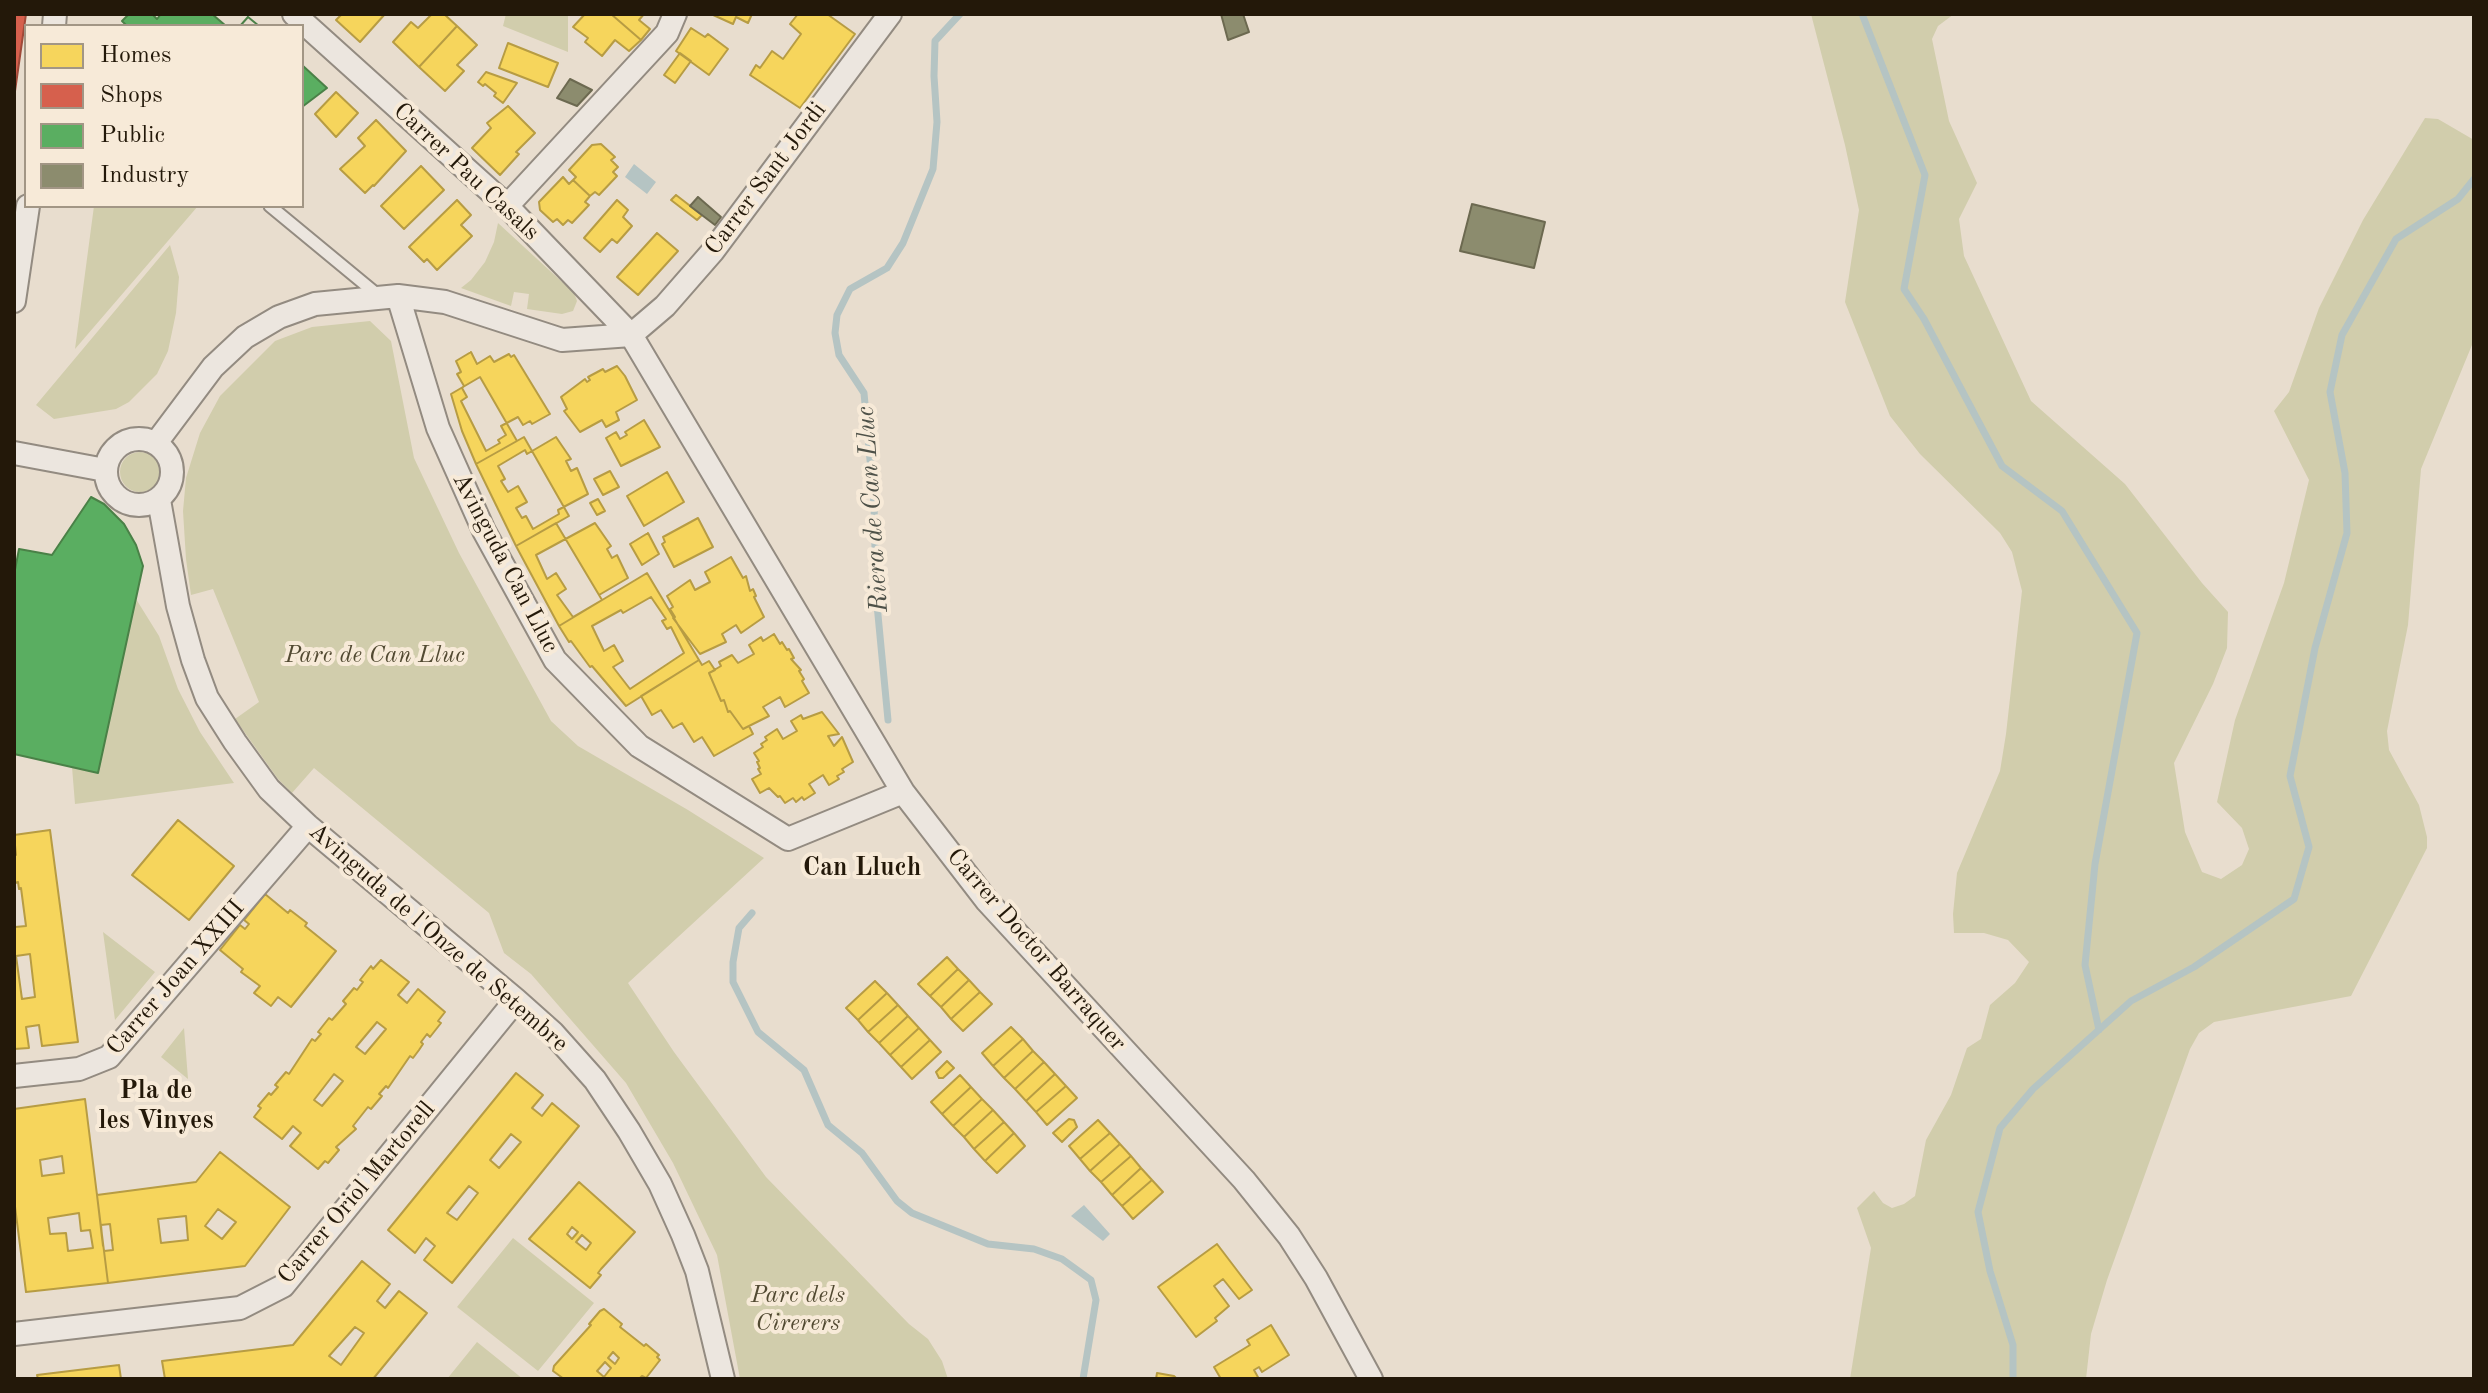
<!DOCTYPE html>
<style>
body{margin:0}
#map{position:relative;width:2488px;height:1393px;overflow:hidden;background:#e8ddce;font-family:"Old Standard TT",serif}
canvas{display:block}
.frame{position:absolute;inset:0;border:16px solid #231809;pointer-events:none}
.legend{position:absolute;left:24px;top:24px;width:280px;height:184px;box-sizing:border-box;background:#f7ead8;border:2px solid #a29685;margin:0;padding:10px 14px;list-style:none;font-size:24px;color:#231809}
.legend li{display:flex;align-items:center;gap:16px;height:40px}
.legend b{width:40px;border:2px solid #a29685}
</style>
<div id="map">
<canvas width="2488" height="1393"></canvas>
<div class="frame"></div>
<ul class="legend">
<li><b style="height:22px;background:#f6d55c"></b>Homes</li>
<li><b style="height:22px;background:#d6604d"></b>Shops</li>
<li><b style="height:22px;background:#5aae61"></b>Public</li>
<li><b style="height:22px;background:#8c8c6e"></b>Industry</li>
</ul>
</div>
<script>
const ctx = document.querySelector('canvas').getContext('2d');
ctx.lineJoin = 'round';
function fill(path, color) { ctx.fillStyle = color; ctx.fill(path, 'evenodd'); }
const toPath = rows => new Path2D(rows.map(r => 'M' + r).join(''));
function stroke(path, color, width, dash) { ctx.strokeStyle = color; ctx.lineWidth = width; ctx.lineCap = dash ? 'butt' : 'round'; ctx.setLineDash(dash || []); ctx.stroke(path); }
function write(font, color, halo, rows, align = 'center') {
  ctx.font = font + ' "Old Standard TT",serif'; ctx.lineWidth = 8; ctx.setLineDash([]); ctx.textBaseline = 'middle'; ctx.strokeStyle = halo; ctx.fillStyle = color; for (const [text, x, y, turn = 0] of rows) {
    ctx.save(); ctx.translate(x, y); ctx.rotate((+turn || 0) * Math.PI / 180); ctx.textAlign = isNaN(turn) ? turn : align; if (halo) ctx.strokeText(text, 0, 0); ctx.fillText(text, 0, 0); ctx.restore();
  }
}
fill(toPath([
 [506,14,568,14,568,52,503,26],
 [1811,14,1954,14,1938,26,1932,39,1949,121,1977,183,1959,219,1964,256,1977,284,2031,401,2125,484,2202,583,2228,612,2227,648,2213,684,2174,763,2185,832,2202,872,2221,879,2242,865,2249,849,2242,828,2217,802,2235,720,2284,583,2309,480,2274,411,2289,392,2319,308,2363,220,2425,118,2438,119,2474,140,2474,340,2421,469,2408,625,2387,731,2389,750,2419,805,2427,837,2427,848,2351,996,2214,1022,2199,1033,2190,1049,2107,1280,2091,1334,2086,1379,1850,1379,1871,1248,1857,1208,1874,1191,1883,1203,1892,1208,1904,1204,1915,1196,1926,1140,1951,1095,1967,1048,1981,1039,1990,1005,2015,983,2029,962,2008,940,1984,933,1954,933,1953,914,1957,873,2000,771,2006,734,2022,591,2012,552,2000,533,1920,454,1890,416,1845,302,1859,210,1845,145],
 [94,206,198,206,75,349],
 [498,223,574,293,577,301,573,311,562,314,527,309,529,294,514,292,511,306,461,288,471,280,485,262,494,242],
 [170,245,179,277,176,313,168,351,157,374,129,402,116,409,54,419,36,405],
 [370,321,391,341,414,458,459,553,551,721,578,746,688,810,764,858,628,983,674,1052,766,1177,909,1324,928,1339,942,1361,948,1379,740,1379,717,1255,673,1163,626,1083,531,974,504,953,489,913,314,768,292,793,278,779,235,719,259,702,213,589,191,595,186,559,183,511,186,478,200,433,220,396,275,341,312,327],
 '120 472a20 20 0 1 1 40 0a20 20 0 1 1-40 0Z',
 [136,599,159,636,178,689,200,732,234,783,75,804,72,767,98,773],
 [103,932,155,972,115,1020],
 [184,1028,188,1079,161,1057],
 [513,1238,594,1303,538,1371,457,1307],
 [477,1342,523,1379,447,1379]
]), '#d1cdac');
fill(toPath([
 [634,164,656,182,647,194,625,177],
 [1084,1205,1110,1234,1103,1241,1071,1216]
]), '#b5c4c3');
const homes = toPath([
 [14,14,20,14,14,58,14,14],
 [342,14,385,14,360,42,336,20,342,14],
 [432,14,444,14,457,26,419,67,393,42,411,22,418,28,432,14],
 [585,14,611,14,641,40,629,51,615,40,602,56,585,42,588,38,573,27,585,14],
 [611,14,644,14,639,20,650,29,641,40,611,14],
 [711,14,752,14,748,23,736,17,733,24,711,14],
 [798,14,827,14,855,34,800,108,750,75,756,65,760,68,772,51,783,59,801,34,790,24,798,14],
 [457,26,477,45,457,65,464,71,445,91,419,67,457,26],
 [691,28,705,37,708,34,728,49,709,75,676,51,691,28],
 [508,43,558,63,548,87,499,68,508,43],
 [680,53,691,61,675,83,664,75,680,53],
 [486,72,517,83,503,103,494,96,496,93,485,84,483,86,478,82,486,72],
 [336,92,358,113,336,137,315,114,336,92],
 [508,106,535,133,516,152,519,154,500,175,472,148,491,128,487,123,508,106],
 [376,120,406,151,374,186,373,185,365,193,340,169,365,146,358,138,376,120],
 [601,144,615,157,611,160,618,167,613,172,617,176,599,195,595,192,590,196,573,180,576,177,569,170,592,145,601,144],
 [421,166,444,190,404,229,381,206,421,166],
 [563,177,569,184,573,180,590,196,585,202,589,205,572,223,568,220,563,225,557,219,553,222,540,210,539,202,563,177],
 [676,195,702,215,697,220,671,200,676,195],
 [457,200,471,215,461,225,472,236,437,270,427,259,424,262,409,247,457,200],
 [617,200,628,210,623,217,632,226,617,243,612,239,600,252,584,238,617,200],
 [657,233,678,251,638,295,617,277,657,233],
 [471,352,477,364,490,356,494,362,509,354,511,357,514,355,550,414,532,424,530,421,523,425,518,417,501,426,506,435,498,440,500,443,486,451,461,401,467,397,462,388,464,386,457,374,461,372,456,361,471,352],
 [617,366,625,376,637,400,616,412,619,420,606,427,602,420,580,432,564,411,567,409,561,397,585,379,587,382,590,380,588,377,603,369,605,372,617,366],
 [480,377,517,441,476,464,462,431,451,394,480,377],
 [644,420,660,447,621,466,606,438,616,432,620,439,627,435,625,432,644,420],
 [524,437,569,516,516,546,476,464,524,437],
 [556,437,571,459,566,461,571,471,577,468,588,494,558,510,559,514,533,529,526,516,522,518,516,508,527,502,518,486,508,492,501,481,505,479,498,466,525,450,527,454,556,437],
 [610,471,619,487,603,495,594,479,610,471],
 [667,472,684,502,644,526,627,496,667,472],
 [598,499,605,511,597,515,590,503,598,499],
 [698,518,713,547,674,567,662,544,665,542,663,537,698,518],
 [556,523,602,600,559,626,516,546,556,523],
 [595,523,611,546,607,549,612,558,617,555,628,578,599,595,602,600,573,617,557,595,566,589,556,573,547,579,536,555,595,523],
 [648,533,659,554,642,565,630,544,648,533],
 [731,557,743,578,746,576,750,591,753,589,756,596,754,597,764,617,741,633,736,625,722,634,726,642,700,654,673,618,675,617,670,609,673,607,667,596,690,580,695,590,710,582,705,572,731,557],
 [647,573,699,660,626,706,592,666,590,667,571,641,569,642,559,626,647,573],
 [651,597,666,619,662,621,667,629,671,627,684,653,630,689,613,667,623,661,614,645,604,651,592,626,621,610,623,613,651,597],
 [774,634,780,644,782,642,787,650,789,649,794,658,791,659,801,670,799,671,804,679,802,681,809,693,785,707,780,697,763,707,769,716,743,729,730,711,728,712,724,700,721,701,709,673,721,666,719,662,732,655,738,663,754,654,749,645,761,637,763,641,774,634],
 [699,660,702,665,709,661,715,670,709,673,721,701,724,700,728,712,730,711,743,729,749,726,753,734,714,756,702,737,694,742,682,723,673,728,661,710,652,715,641,696,699,660],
 [822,712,839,734,828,736,834,746,842,737,853,762,842,769,844,772,837,776,839,779,829,785,823,775,809,784,815,793,804,800,802,797,796,802,793,798,785,803,780,796,778,797,769,788,760,793,752,779,761,774,758,769,760,768,757,762,759,761,754,753,763,747,761,744,767,740,765,737,777,729,783,739,797,731,791,721,801,715,803,719,822,712],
 [178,820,234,866,189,920,132,875,178,820],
 [50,830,78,1042,42,1046,39,1025,26,1027,29,1048,14,1049,14,922,15,927,26,926,21,888,19,889,18,882,14,883,14,855,16,855,14,835,50,830],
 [30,954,35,997,22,999,16,956,30,954],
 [265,894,288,913,290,910,307,923,305,926,336,951,291,1007,278,997,271,1006,254,993,260,986,241,972,243,969,220,950,240,925,245,929,249,924,244,920,265,894],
 [947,957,958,969,930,996,918,984,947,957],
 [381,960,409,982,398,995,407,1003,418,989,445,1012,438,1021,441,1023,430,1037,427,1034,421,1042,423,1044,419,1050,413,1058,410,1056,388,1088,386,1086,379,1094,382,1096,371,1109,368,1107,353,1126,356,1129,336,1147,339,1150,328,1163,325,1161,318,1169,290,1146,301,1133,293,1126,282,1139,254,1117,261,1108,258,1106,269,1093,271,1095,278,1087,275,1085,286,1072,289,1074,312,1039,315,1041,321,1034,318,1032,329,1018,332,1020,346,1004,343,1001,354,988,357,990,363,982,360,980,371,966,373,969,381,960],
 [377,1022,386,1029,365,1054,356,1047,377,1022],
 [334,1074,343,1081,322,1106,314,1100,334,1074],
 [958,969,969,980,941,1007,930,996,958,969],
 [969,980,980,992,951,1019,941,1007,969,980],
 [875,981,887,993,858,1020,846,1008,875,981],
 [980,992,992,1004,963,1031,951,1019,980,992],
 [887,993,898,1005,868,1032,858,1020,887,993],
 [898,1005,908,1016,879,1043,868,1032,898,1005],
 [908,1016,919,1028,890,1055,879,1043,908,1016],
 [1011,1027,1023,1039,993,1066,982,1053,1011,1027],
 [919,1028,930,1040,901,1067,890,1055,919,1028],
 [1023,1039,1033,1051,1004,1078,993,1066,1023,1039],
 [930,1040,941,1052,912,1079,901,1067,930,1040],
 [1033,1051,1044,1062,1015,1089,1004,1078,1033,1051],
 [947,1061,954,1068,943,1078,939,1078,936,1072,947,1061],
 [1044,1062,1055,1074,1026,1101,1015,1089,1044,1062],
 [516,1073,543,1095,532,1108,542,1116,552,1103,579,1126,452,1283,424,1260,435,1246,426,1238,415,1253,388,1230,516,1073],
 [511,1134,521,1142,499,1168,490,1160,511,1134],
 [469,1186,478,1193,457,1220,447,1213,469,1186],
 [1055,1074,1066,1086,1036,1112,1026,1101,1055,1074],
 [960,1075,971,1087,942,1114,931,1102,960,1075],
 [1066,1086,1077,1098,1047,1125,1036,1112,1066,1086],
 [971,1087,982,1099,953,1126,942,1114,971,1087],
 [85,1099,108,1283,26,1292,14,1199,14,1109,85,1099],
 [62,1156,64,1173,42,1176,40,1160,62,1156],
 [79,1213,81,1231,90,1230,93,1248,68,1251,66,1233,50,1234,48,1218,79,1213],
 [982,1099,993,1110,964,1137,953,1126,982,1099],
 [993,1110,1004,1122,974,1149,964,1137,993,1110],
 [1069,1119,1074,1120,1077,1127,1062,1142,1053,1133,1069,1119],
 [1098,1120,1110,1133,1080,1159,1069,1146,1098,1120],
 [1004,1122,1014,1133,985,1161,974,1149,1004,1122],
 [1014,1133,1025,1146,997,1173,985,1161,1014,1133],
 [1110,1133,1120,1144,1090,1171,1080,1159,1110,1133],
 [1120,1144,1131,1156,1101,1182,1090,1171,1120,1144],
 [220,1152,290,1207,245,1266,108,1283,104,1251,113,1250,110,1224,101,1225,103,1246,97,1195,196,1182,220,1152],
 [218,1209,236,1222,222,1239,205,1226,218,1209],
 [186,1216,188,1240,161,1243,158,1219,186,1216],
 [1131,1156,1141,1168,1112,1195,1101,1182,1131,1156],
 [1141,1168,1152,1180,1122,1206,1112,1195,1141,1168],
 [1152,1180,1163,1192,1133,1219,1122,1206,1152,1180],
 [579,1182,635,1232,601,1269,598,1273,601,1275,590,1288,529,1239,579,1182],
 [572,1227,578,1232,572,1239,567,1234,572,1227],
 [582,1235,591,1243,586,1250,576,1242,582,1235],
 [1217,1244,1252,1290,1239,1299,1223,1279,1214,1286,1229,1306,1215,1318,1217,1321,1196,1337,1158,1287,1217,1244],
 [362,1261,390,1284,377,1301,385,1308,399,1291,427,1313,373,1379,165,1379,162,1361,293,1345,362,1261],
 [355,1327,364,1333,341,1365,329,1356,355,1327],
 [604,1309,622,1324,620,1327,644,1346,646,1344,659,1355,657,1357,660,1360,646,1378,642,1376,639,1379,564,1379,553,1371,554,1366,591,1325,589,1324,600,1311,604,1309],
 [613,1352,619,1358,615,1364,608,1358,613,1352],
 [605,1362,611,1368,604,1377,597,1371,605,1362],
 [1271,1325,1289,1355,1262,1372,1259,1367,1254,1370,1259,1379,1221,1379,1214,1367,1250,1345,1247,1340,1271,1325],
 [119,1365,121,1379,38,1379,37,1375,119,1365],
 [1157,1373,1174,1376,1177,1379,1156,1379,1157,1373]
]);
fill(homes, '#f6d55c');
stroke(homes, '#b79c43', 2);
const shops = toPath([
 [14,14,26,14,14,98,14,14]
]);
fill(shops, '#d6604d');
stroke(shops, '#a04a39', 2);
const public = toPath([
 [129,14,152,14,157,19,161,14,212,14,226,26,127,26,122,21,129,14],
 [248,17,259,26,240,26,248,17],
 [248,17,259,26,240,26,248,17],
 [302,65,327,88,302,107,302,65],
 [91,497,104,504,124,524,136,545,143,566,98,773,14,754,14,575,19,549,52,555,91,497]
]);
fill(public, '#5aae61');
stroke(public, '#4a8147', 2);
const industry = toPath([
 [1221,14,1243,14,1249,32,1228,40,1221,14],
 [570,79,592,90,577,106,557,98,570,79],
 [698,197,721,217,715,225,690,206,698,197],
 [1472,204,1545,222,1534,268,1460,251,1472,204]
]);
fill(industry, '#8c8c6e');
stroke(industry, '#6c6950', 2);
stroke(toPath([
 [1862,14,1925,175,1904,289,1924,319,2002,466,2062,511,2137,633,2095,864,2085,965,2099,1030],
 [888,720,876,594,874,504,864,393,839,355,835,333,837,315,850,289,887,268,903,243,933,169,937,122,934,76,935,41,960,14],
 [752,913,739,928,733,962,733,982,758,1032,804,1070,828,1125,862,1153,897,1201,912,1213,988,1244,1034,1249,1062,1259,1091,1280,1096,1300,1083,1379],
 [2013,1379,2013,1345,1990,1271,1978,1212,2000,1128,2033,1089,2131,1001,2194,967,2294,899,2309,847,2290,776,2315,648,2347,533,2345,473,2330,392,2342,335,2396,239,2458,199,2474,179]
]), '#b5c4c3', 7);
const lane = toPath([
 [270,206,379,296]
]);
const street = toPath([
 [294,14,507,206,631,335,903,792,987,901,1244,1180,1289,1236,1316,1278,1371,1379],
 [54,26,55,14],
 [507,206,667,33,675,14],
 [14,301,28,206],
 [631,335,562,340,445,302,398,296,438,428,484,531,555,660,639,746,788,839,903,792],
 [631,335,665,306,713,251,890,14],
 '106 472a33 33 0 1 1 66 0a33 33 0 1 1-66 0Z',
 [156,443,213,367,245,337,279,317,315,304,398,296],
 [14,453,105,470],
 [159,500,178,606,193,660,207,698,235,742,269,789,308,826,516,1000,553,1033,595,1080,629,1131,660,1184,683,1235,697,1271,723,1379],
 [14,1076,79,1069,109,1057,308,826],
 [14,1334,240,1308,283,1286,516,1000]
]);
stroke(lane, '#938b81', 15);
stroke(street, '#938b81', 26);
stroke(lane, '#ece6df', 11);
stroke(street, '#ece6df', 22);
write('24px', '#231809', '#f7ead8', [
 ["Carrer Pau Casals",466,172,43],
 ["Carrer Sant Jordi",766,179,-53],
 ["Avinguda Can Lluc",505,563,62],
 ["Avinguda de l'Onze de Setembre",438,938,41],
 ["Carrer Doctor Barraquer",1036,950,49],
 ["Carrer Joan XXIII",176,978,-49],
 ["Carrer Oriol Martorell",357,1193,-50]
]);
write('italic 24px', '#524a32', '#f7ead8', [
 ["Parc de Can Lluc",375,656],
 ["Parc dels",798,1296],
 ["Cirerers",798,1324]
]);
write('italic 26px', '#4e5148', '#f7ead8', [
 ["Riera de Can Lluc",873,509,-94]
]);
write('bold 26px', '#231809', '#f7ead8', [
 ["Can Lluch",862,868],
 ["Pla de",156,1091],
 ["les Vinyes",156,1121]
]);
</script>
